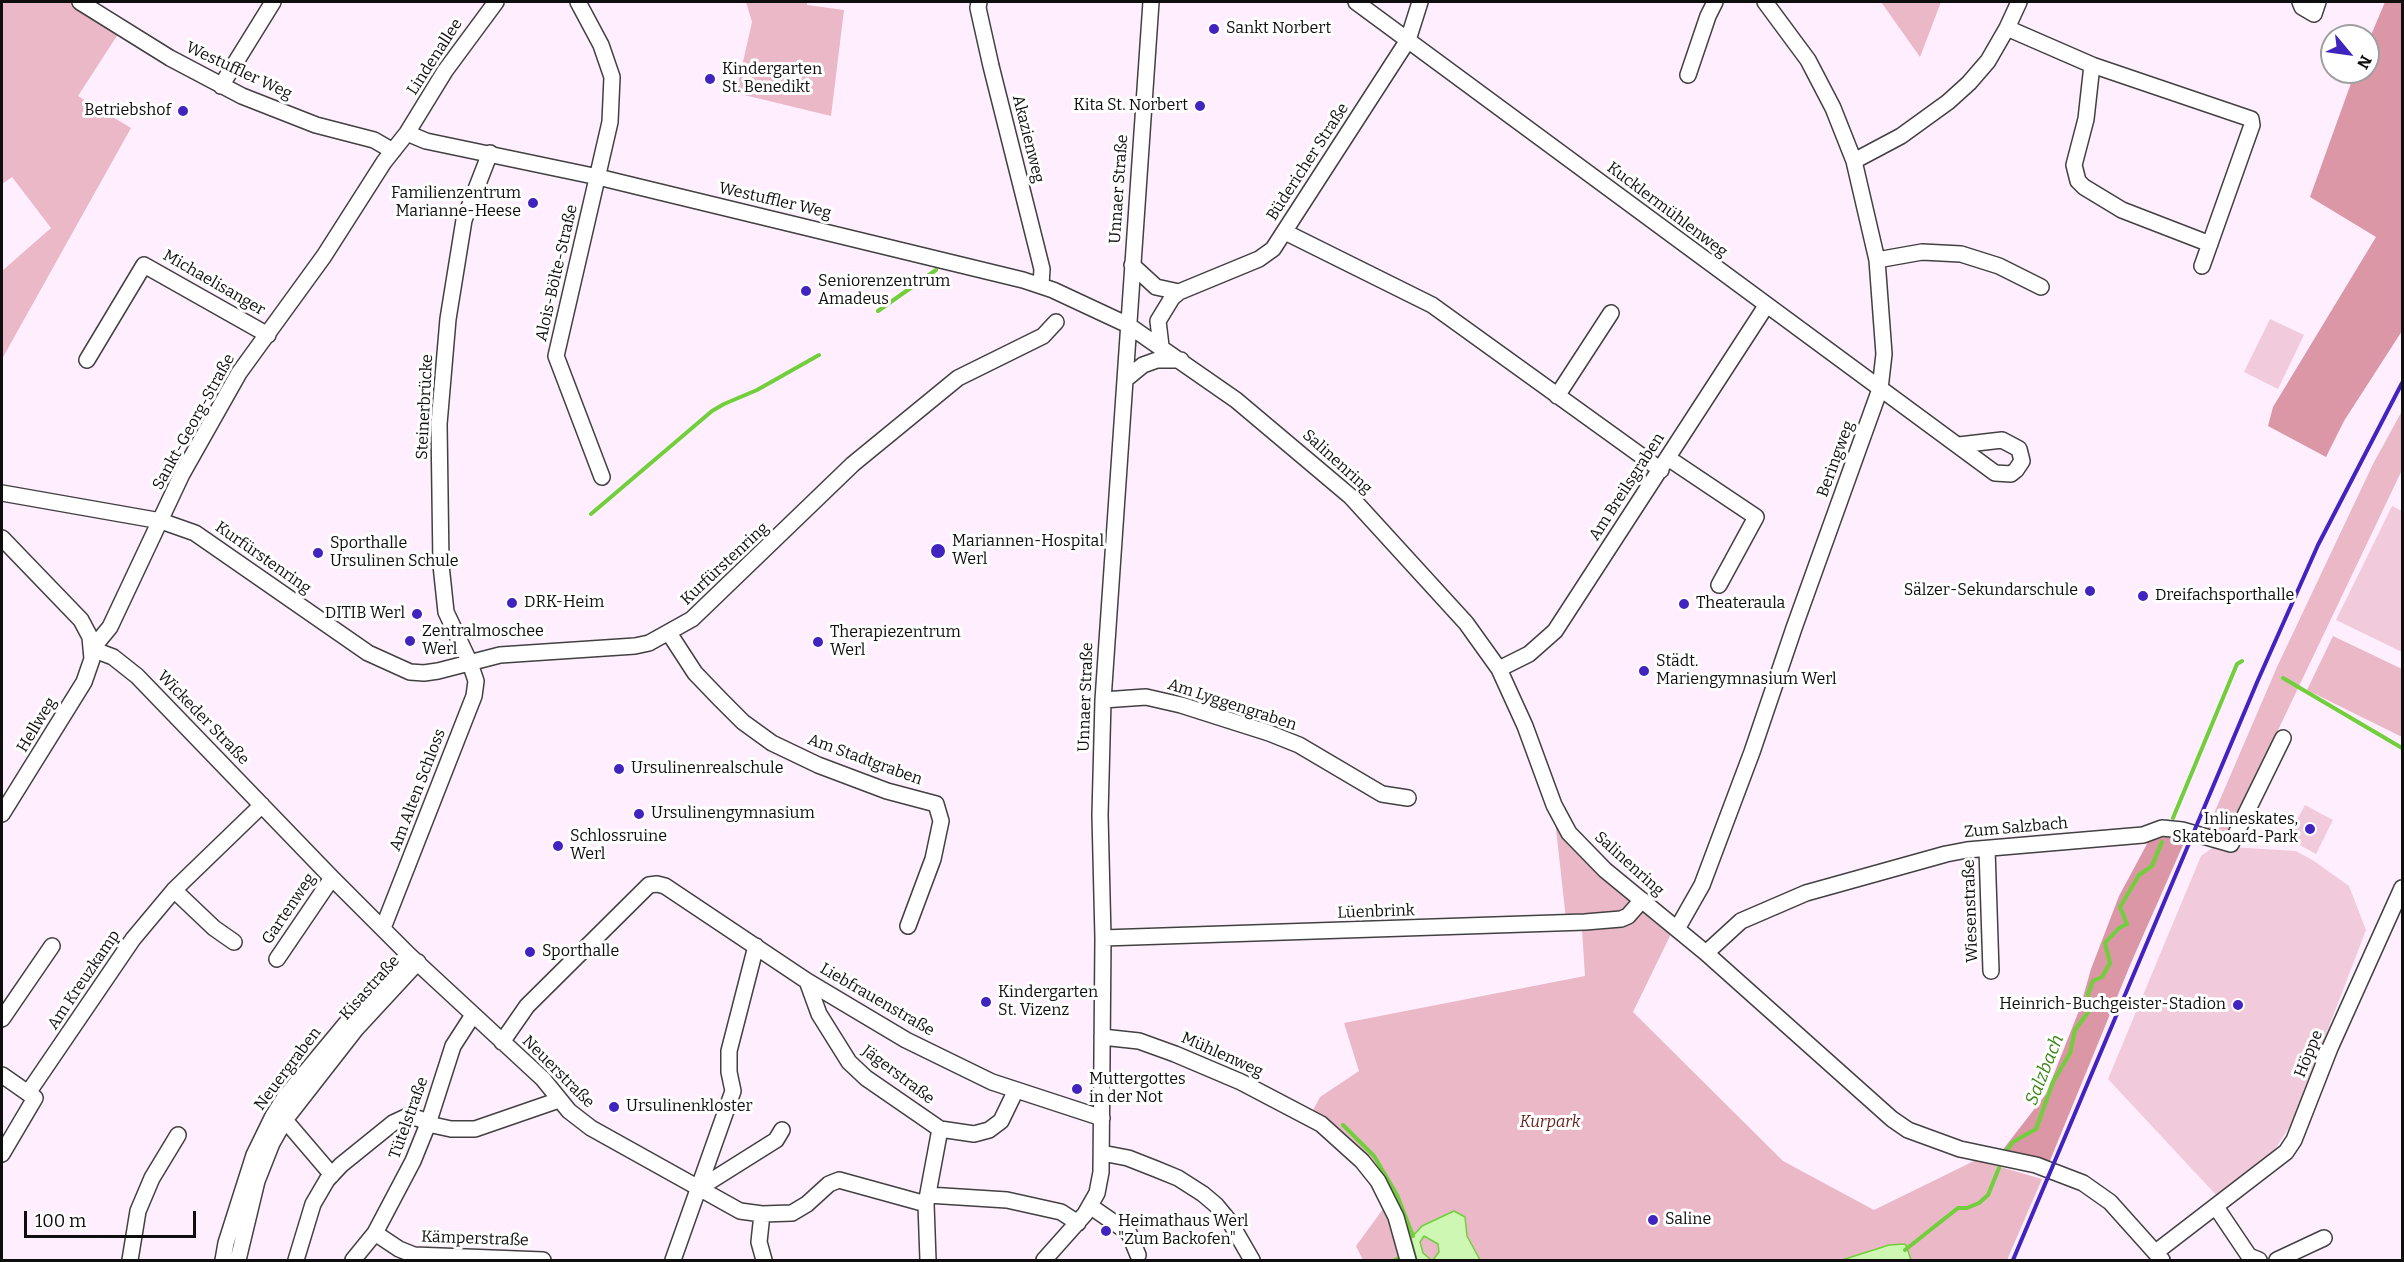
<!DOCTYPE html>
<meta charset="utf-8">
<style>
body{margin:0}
#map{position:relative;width:2404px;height:1262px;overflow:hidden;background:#ffeffe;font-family:Bitter,serif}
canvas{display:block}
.frame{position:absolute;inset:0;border:3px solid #0e0e0e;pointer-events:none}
.north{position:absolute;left:2320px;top:24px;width:60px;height:60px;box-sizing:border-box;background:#fff;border:2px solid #9f9f9f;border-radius:50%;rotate:119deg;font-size:16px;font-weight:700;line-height:24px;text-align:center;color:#0e0e0e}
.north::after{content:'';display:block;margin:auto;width:21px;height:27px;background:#4124c0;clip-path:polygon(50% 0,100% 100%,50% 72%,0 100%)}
.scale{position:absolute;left:24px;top:1211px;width:172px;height:27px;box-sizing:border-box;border:3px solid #0e0e0e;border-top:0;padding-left:8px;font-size:18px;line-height:21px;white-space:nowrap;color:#0e0e0e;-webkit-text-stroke:4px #fff;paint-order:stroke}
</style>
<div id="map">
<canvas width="2404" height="1262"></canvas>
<div class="frame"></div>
<div class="north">N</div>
<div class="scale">100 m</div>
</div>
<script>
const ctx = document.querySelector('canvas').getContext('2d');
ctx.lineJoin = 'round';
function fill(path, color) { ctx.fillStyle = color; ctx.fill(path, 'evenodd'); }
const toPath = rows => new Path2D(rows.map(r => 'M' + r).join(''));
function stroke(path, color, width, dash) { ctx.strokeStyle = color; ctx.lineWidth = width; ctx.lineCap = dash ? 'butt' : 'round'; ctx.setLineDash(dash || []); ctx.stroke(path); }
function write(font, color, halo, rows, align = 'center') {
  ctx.font = font + ' Bitter,serif'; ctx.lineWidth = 6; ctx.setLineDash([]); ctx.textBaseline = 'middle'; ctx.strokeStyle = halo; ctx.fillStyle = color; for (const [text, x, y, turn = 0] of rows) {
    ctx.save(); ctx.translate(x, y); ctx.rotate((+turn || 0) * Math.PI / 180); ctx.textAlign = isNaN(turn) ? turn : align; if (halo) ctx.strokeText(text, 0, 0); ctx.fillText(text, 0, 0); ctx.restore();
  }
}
fill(toPath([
 [2,2,80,2,122,28,78,96,131,128,2,359,2,271,51,228,12,177,2,184],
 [746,2,807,2,807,5,844,10,831,116,736,93,752,22],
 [1881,2,1941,2,1920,57],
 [2402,411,2402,470,2229,833,2219,836,2206,832,2277,667,2373,464],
 [2333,636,2402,669,2402,737,2307,690],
 [1555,820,1628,895,1629,902,1626,910,1620,914,1566,919],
 [1644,912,1671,934,1633,1012,1783,1161,1874,1210,1976,1160,2042,1179,2007,1260,1363,1260,1356,1246,1386,1205,1368,1173,1342,1145,1305,1125,1320,1097,1359,1071,1344,1023,1585,976,1582,930,1627,925,1637,914]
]), '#eab8c6');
fill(toPath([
 [2385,2,2402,2,2402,331,2344,421,2326,457,2268,426,2273,407,2376,237,2310,197,2355,72,2368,72,2368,42],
 [2167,836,2187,836,2131,963,2049,1163,2001,1152,2046,1094,2080,1008,2091,969,2119,896,2148,842]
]), '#db97a6');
fill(toPath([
 [2270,319,2304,335,2278,389,2244,372],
 [2392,506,2402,511,2402,652,2336,620],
 [2305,805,2333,820,2316,854,2287,838],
 [2215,846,2296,851,2314,861,2349,886,2366,930,2292,1123,2272,1154,2217,1196,2108,1079,2201,856]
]), '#f1cadb');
const water = toPath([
 [1454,1211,1465,1217,1467,1236,1480,1260,1433,1260,1439,1252,1438,1244,1424,1236,1420,1242,1423,1253,1431,1260,1417,1260,1411,1238,1422,1226,1454,1211],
 [1904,1244,1906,1245,1911,1260,1832,1260,1842,1260,1889,1245,1904,1244]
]);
fill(water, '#cef7b3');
stroke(water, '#70cf3a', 1.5);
stroke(toPath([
 [878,311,936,270],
 [591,514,712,411,724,404,757,390,819,355],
 [2283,678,2402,748],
 [2173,818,2237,664,2242,661],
 [1343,1125,1374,1156,1397,1195,1413,1236],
 [2007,1150,2013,1142,2036,1129,2053,1082,2070,1053,2075,1030,2089,1011,2088,994,2093,981,2102,977,2110,963,2105,943,2119,928,2127,924,2120,907,2139,875,2152,866,2162,842],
 [1905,1250,1958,1208,1967,1208,1979,1203,1988,1195,1999,1168],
 [1395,1260,1399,1258]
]), '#70cf3a', 4);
const minor = toPath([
 [80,2,170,58,242,96,316,125,374,140,393,151],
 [578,2,601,45,612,77,610,122,556,356,602,477],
 [979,2,978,8,991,66,1042,269,1041,285],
 [1356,2,1995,473,2011,474,2016,470,2022,461,2019,449,2002,440,1959,445],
 [2300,2,2302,7,2314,14,2318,2],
 [2007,28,2092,65,2251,119,2252,125,2202,266],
 [2092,65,2086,119,2074,165,2078,181,2084,187,2122,210,2210,244],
 [1688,75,1708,16,1715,2],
 [221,86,273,2],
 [407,133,426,141,598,177,1023,280,1053,290,1128,325,1236,400,1350,496,1466,623,1499,669,1525,726,1554,805,1569,833,1605,870,1706,953,1892,1119,1908,1130,1960,1149,2036,1165,2083,1183,2110,1202,2162,1260],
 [1854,161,1901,136,1948,102,1969,83,1988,61,2007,28,2019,2],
 [1285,232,1432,305,1661,470],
 [1877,260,1922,252,1961,254,1999,266,2041,287],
 [1132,265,1156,287,1179,292],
 [1161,346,1158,321,1172,298,1179,292,1259,259,1273,249,1408,40,1420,2],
 [87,360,144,265,268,335],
 [1126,379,1143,365,1157,360,1181,360],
 [1557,396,1611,313],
 [1668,458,1756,517,1719,585],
 [2,493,161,521,195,533,368,653,410,672,424,673,438,671,500,655,635,646,649,643,692,619,853,464,958,378,1043,336,1056,322],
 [2,538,81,620,90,637,92,659,84,682,2,814],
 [669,633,695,673,720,699,743,722,772,743,818,765,887,791,936,804,941,821,933,859,908,926],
 [92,649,113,657,137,676,332,878,409,955,543,1079,569,1111,591,1128,740,1211,762,1214,792,1213,807,1204,829,1184,839,1180,926,1204],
 [92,649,110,627,182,474,239,373,324,256,384,162,407,133,445,71,496,2],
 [1499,669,1529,654,1555,631,1766,306],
 [1103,700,1146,697,1181,705,1269,733,1299,745,1382,794,1408,798],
 [1987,849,1991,971],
 [174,890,214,928,234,942],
 [383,928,474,696,476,681,470,663,446,612,441,565,439,424,448,319,464,220,490,153],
 [1677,929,1702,885,1752,752,1794,628,1880,389,1884,354,1877,260,1854,161,1833,108,1808,60,1765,2],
 [1103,938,1585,922,1621,919,1628,916,1642,900],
 [1706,953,1741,921,1806,893,1946,854,1967,850,2143,835,2162,828,2182,830,2231,844,2283,738],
 [277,959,332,878],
 [807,981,819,1014,849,1062,866,1078,940,1129],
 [2,1019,52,946],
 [1102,1037,1139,1041,1175,1054,1241,1082,1321,1124,1362,1161,1378,1181,1396,1217,1408,1260],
 [502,1042,527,1006,649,885,657,884,665,886,807,981,906,1040,992,1082,1102,1118],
 [2,1075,35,1098,2,1154],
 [28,1093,133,939,174,890,262,805],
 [285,1120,332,1175],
 [1102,1153,1128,1158,1156,1169,1178,1178,1203,1194,1216,1205,1230,1222,1252,1260],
 [698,1189,776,1140,782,1130],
 [928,1195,1007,1200,1061,1212,1078,1223],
 [1090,1206,1129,1233,1138,1255],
 [2216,1207,2249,1256,2259,1260],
 [762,1214,759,1242,764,1260],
 [375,1233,399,1249,414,1255,543,1260],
 [2156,1252,2286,1152,2294,1140,2330,1048,2402,888],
 [130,1260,138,1211,152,1178,178,1135],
 [223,1260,226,1243,254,1155,273,1116,285,1097,387,974,409,955],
 [238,1260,257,1181,272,1143,285,1120,356,1029,418,962],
 [296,1260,313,1204,327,1180,341,1165,393,1123,408,1116,420,1119,428,1124,451,1129,475,1129,559,1100],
 [353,1260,375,1233,413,1161,428,1124,453,1046,473,1015],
 [673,1260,733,1091,729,1072,729,1051,756,946],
 [928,1260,926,1204,940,1129,974,1134,989,1130,1001,1121,1016,1090],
 [1044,1260,1085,1214,1097,1193,1101,1172,1103,938,1100,815,1103,700,1151,2],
 [2277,1260,2324,1238]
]);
stroke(minor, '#414141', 18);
stroke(minor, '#fff', 15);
stroke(toPath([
 [2013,1260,2258,680,2318,545,2402,383]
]), '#4124c0', 4);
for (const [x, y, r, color] of [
 [1214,29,6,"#4124c0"],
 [710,79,6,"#4124c0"],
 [1200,106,6,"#4124c0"],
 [183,111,6,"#4124c0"],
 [533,203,6,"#4124c0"],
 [806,291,6,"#4124c0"],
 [938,551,8,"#4124c0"],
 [318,553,6,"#4124c0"],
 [2090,591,6,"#4124c0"],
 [2143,596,6,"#4124c0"],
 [512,603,6,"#4124c0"],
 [1684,604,6,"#4124c0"],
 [417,614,6,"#4124c0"],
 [410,641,6,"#4124c0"],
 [818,642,6,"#4124c0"],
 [1644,671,6,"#4124c0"],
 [619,769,6,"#4124c0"],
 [639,814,6,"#4124c0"],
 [2310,829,6,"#4124c0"],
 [558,846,6,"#4124c0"],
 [530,952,6,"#4124c0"],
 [986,1002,6,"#4124c0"],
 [2238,1005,6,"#4124c0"],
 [1077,1089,6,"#4124c0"],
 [614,1107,6,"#4124c0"],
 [1653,1220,6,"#4124c0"],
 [1106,1231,6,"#4124c0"]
]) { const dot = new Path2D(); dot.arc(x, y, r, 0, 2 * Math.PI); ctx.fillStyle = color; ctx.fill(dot); stroke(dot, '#fff', 2); }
write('16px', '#0e0e0e', '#fff', [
 ["Sankt Norbert",1226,29],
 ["Kindergarten",722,70],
 ["St. Benedikt",722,88],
 ["Kita St. Norbert",1188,106,"right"],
 ["Betriebshof",171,111,"right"],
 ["Familienzentrum",521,194,"right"],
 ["Marianne-Heese",521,212,"right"],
 ["Seniorenzentrum",818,282],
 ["Amadeus",818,300],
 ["Mariannen-Hospital",952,542],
 ["Werl",952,560],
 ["Sporthalle",330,544],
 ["Ursulinen Schule",330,562],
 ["Sälzer-Sekundarschule",2078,591,"right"],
 ["Dreifachsporthalle",2155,596],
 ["DRK-Heim",524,603],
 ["Theateraula",1696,604],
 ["DITIB Werl",405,614,"right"],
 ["Zentralmoschee",422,632],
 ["Werl",422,650],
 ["Therapiezentrum",830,633],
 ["Werl",830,651],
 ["Städt.",1656,662],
 ["Mariengymnasium Werl",1656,680],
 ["Ursulinenrealschule",631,769],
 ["Ursulinengymnasium",651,814],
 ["Inlineskates,",2298,820,"right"],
 ["Skateboard-Park",2298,838,"right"],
 ["Schlossruine",570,837],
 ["Werl",570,855],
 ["Sporthalle",542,952],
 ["Kindergarten",998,993],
 ["St. Vizenz",998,1011],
 ["Heinrich-Buchgeister-Stadion",2226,1005,"right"],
 ["Muttergottes",1089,1080],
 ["in der Not",1089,1098],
 ["Ursulinenkloster",626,1107],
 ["Saline",1665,1220],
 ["Heimathaus Werl",1118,1222],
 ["\"Zum Backofen\"",1118,1240]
], 'left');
write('16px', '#0e0e0e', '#fff', [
 ["Lindenallee",435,57,-57],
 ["Westuffler Weg",239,71,25],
 ["Akazienweg",1028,139,76],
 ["Büdericher Straße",1308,162,-57],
 ["Unnaer Straße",1119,189,-86],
 ["Westuffler Weg",775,201,13],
 ["Kucklermühlenweg",1667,210,37],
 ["Alois-Bölte-Straße",557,273,-77],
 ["Michaelisanger",214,283,30],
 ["Steinerbrücke",425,407,-87],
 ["Sankt-Georg-Straße",194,422,-61],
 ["Beringweg",1836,459,-70],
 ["Salinenring",1337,462,42],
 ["Am Breilsgraben",1627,487,-57],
 ["Kurfürstenring",263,558,35],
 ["Kurfürstenring",725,564,-43],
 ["Unnaer Straße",1086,697,-88],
 ["Am Lyggengraben",1232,705,18],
 ["Wickeder Straße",203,718,46],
 ["Hellweg",37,725,-59],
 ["Am Stadtgraben",865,760,20],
 ["Am Alten Schloss",418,790,-69],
 ["Zum Salzbach",2016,828,-5],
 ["Salinenring",1629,864,42],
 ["Gartenweg",289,909,-56],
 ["Wiesenstraße",1971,911,-92],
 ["Lüenbrink",1376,912,-2],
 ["Am Kreuzkamp",84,980,-56],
 ["Kisastraße",370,988,-48],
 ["Liebfrauenstraße",877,1000,30],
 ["Höppe",2309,1054,-68],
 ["Mühlenweg",1222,1055,24],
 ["Neuergraben",288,1069,-53],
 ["Neuerstraße",558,1072,45],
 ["Jägerstraße",898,1075,37],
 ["Tütelstraße",409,1118,-70],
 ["Kämperstraße",475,1239,2]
]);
write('italic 16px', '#671f1d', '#fff', [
 ["Kurpark",1550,1123]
]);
write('italic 18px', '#3a8515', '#fff', [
 ["Salzbach",2045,1070,-68]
]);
</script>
